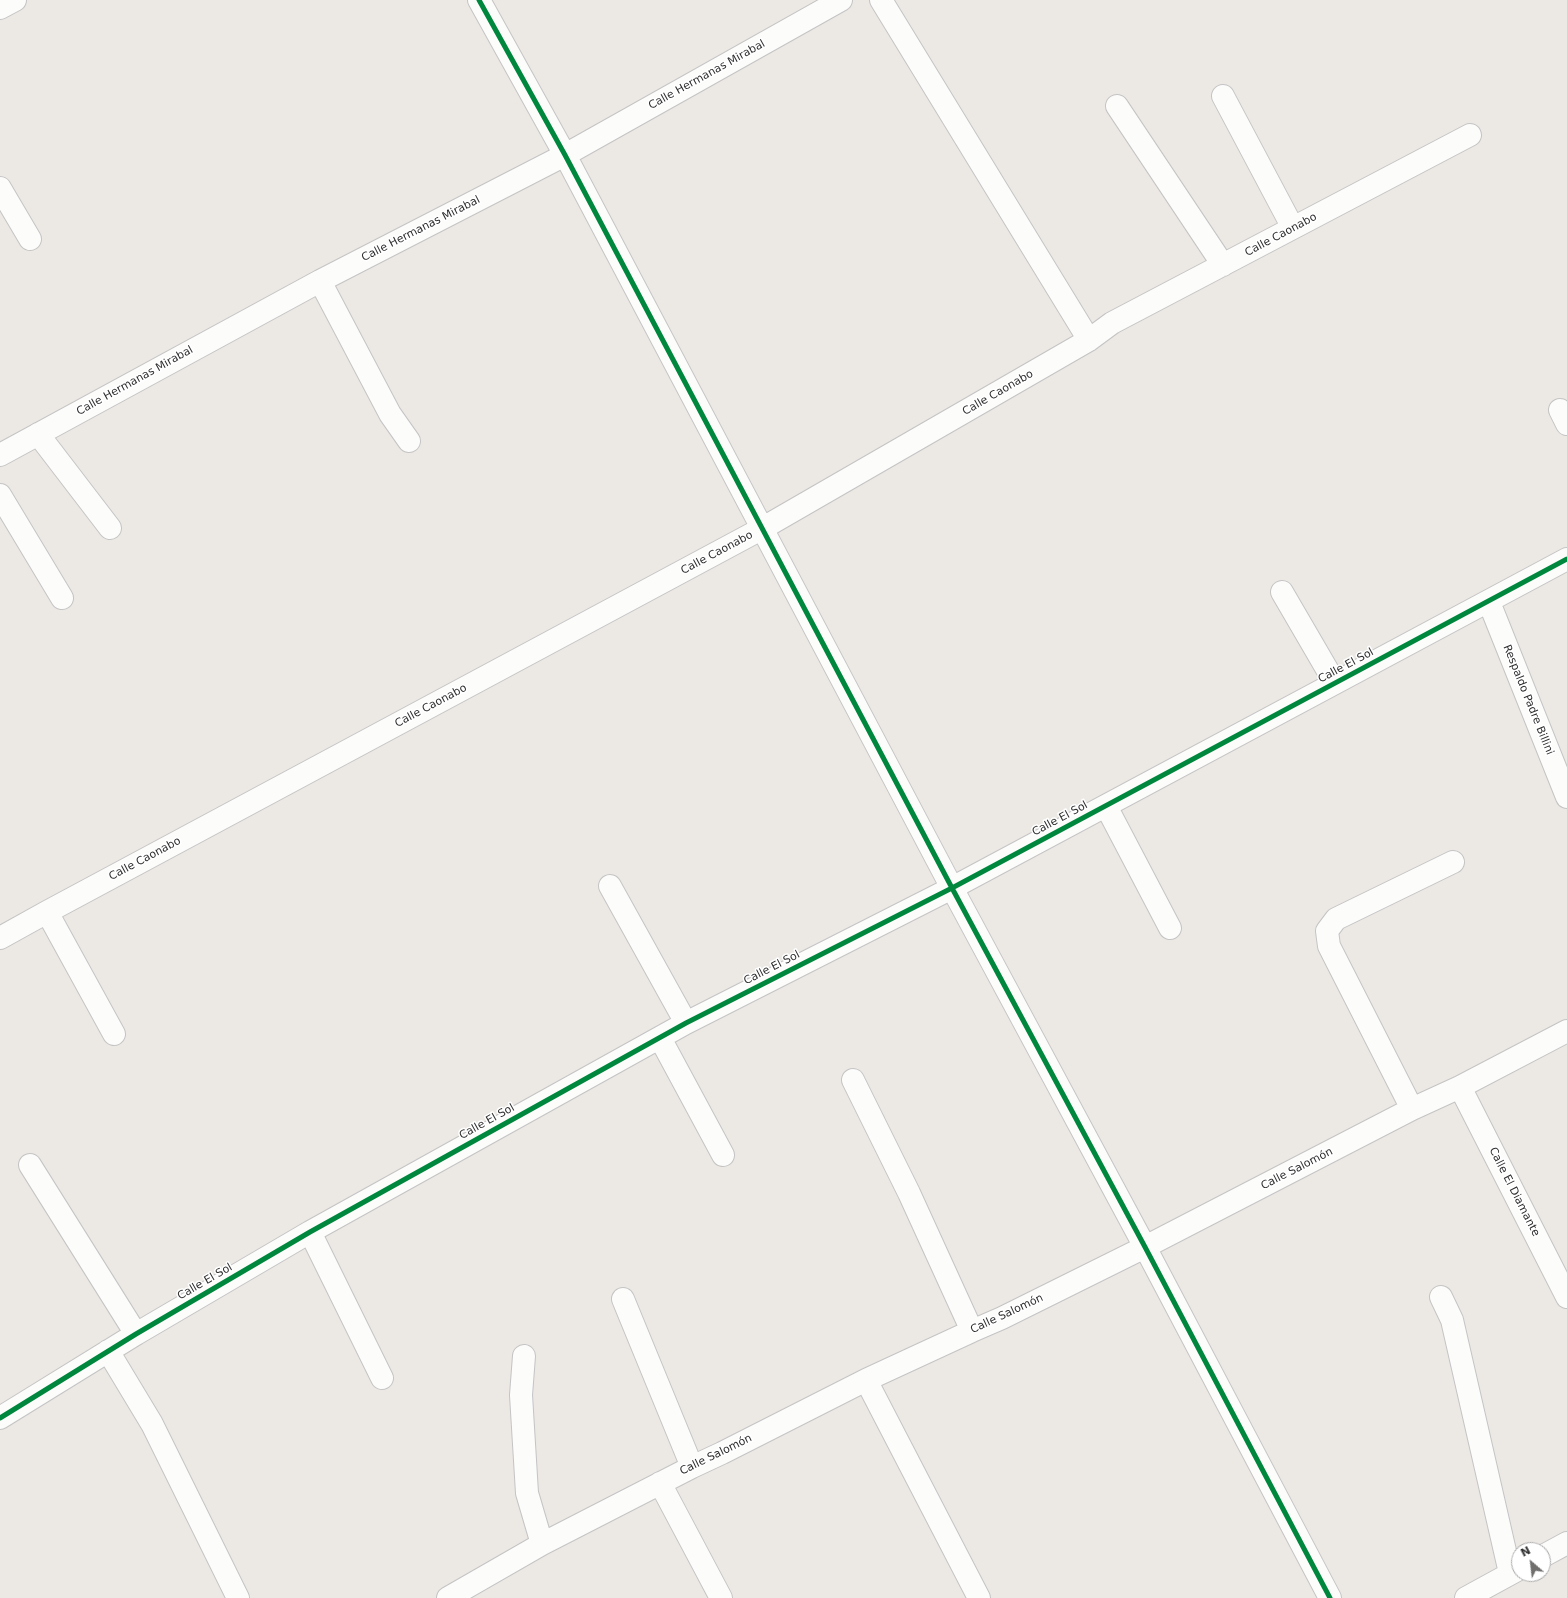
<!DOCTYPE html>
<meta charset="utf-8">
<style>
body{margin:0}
#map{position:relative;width:1567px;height:1598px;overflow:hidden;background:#ece8e4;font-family:"DejaVu Sans",sans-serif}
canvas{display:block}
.north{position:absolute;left:1511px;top:1542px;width:40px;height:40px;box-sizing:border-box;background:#fff;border:1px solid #ababab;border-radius:50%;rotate:332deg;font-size:11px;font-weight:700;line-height:16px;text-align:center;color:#2e2e2e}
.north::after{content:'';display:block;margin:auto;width:14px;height:18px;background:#706f6e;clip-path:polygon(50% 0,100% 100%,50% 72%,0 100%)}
</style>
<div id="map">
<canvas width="1567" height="1598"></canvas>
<div class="north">N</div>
</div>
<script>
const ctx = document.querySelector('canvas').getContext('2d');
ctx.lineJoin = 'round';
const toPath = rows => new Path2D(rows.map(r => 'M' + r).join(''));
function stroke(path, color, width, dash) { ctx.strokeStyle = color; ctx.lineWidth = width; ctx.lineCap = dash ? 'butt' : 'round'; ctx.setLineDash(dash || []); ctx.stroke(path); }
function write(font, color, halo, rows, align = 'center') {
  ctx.font = font + ' "DejaVu Sans",sans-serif'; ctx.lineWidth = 3; ctx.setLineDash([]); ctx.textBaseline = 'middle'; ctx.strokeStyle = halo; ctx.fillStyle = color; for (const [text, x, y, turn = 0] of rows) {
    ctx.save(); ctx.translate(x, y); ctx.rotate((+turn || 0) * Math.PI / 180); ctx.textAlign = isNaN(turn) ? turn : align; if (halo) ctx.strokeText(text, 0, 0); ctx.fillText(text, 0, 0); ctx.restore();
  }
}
const minor = toPath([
 [479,0,565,155,952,888,1145,1247,1330,1598],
 [881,0,1089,340],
 [0,8,15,0],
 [1223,96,1293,228],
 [1117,106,1223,265],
 [0,188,30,239],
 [320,281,390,414,409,441],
 [1560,410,1567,424],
 [38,434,110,528],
 [0,455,320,281,565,155,841,0],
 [0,495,62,598],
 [1282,592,1335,683],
 [1489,602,1567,797],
 [1106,806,1170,928],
 [610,886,686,1023],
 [47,912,114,1034],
 [0,938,47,912,763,528,1089,340,1112,323,1470,135],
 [660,1038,723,1155],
 [853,1080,909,1193,972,1331],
 [1460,1087,1567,1297],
 [1412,1109,1329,946,1327,931,1336,919,1453,862],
 [30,1165,136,1334],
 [310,1232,382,1378],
 [1441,1297,1452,1320,1510,1573],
 [623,1299,692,1467],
 [108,1351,152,1424,238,1598],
 [524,1356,521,1395,527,1493,542,1544],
 [866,1380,979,1598],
 [0,1418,136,1334,310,1232,686,1023,952,888,1567,559],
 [660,1483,721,1598],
 [1543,1556,1567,1543],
 [448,1598,542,1544,692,1467,722,1453,866,1380,972,1331,1002,1318,1145,1247,1412,1109,1460,1087,1567,1031],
 [1466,1598,1519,1569]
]);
stroke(minor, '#c5c4c5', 24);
stroke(minor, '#fcfcfb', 22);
stroke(toPath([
 [479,0,565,155,952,888,1145,1247,1330,1598],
 [0,1418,136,1334,310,1232,686,1023,952,888,1567,559]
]), '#00873e', 5);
write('11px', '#2e2e2e', '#fff', [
 ["Calle Hermanas Mirabal",707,75,-29],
 ["Calle Hermanas Mirabal",421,229,-27],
 ["Calle Caonabo",1281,235,-28],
 ["Calle Hermanas Mirabal",135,381,-29],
 ["Calle Caonabo",998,393,-30],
 ["Calle Caonabo",717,553,-28],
 ["Calle El Sol",1346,666,-28],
 ["Respaldo Padre Billini",1528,700,68],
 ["Calle Caonabo",431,706,-28],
 ["Calle El Sol",1060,819,-28],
 ["Calle Caonabo",145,859,-28],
 ["Calle El Sol",772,968,-27],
 ["Calle El Sol",487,1122,-29],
 ["Calle Salomón",1297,1169,-27],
 ["Calle El Diamante",1514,1192,63],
 ["Calle El Sol",205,1282,-30],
 ["Calle Salomón",1007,1314,-25],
 ["Calle Salomón",716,1455,-26]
]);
</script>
